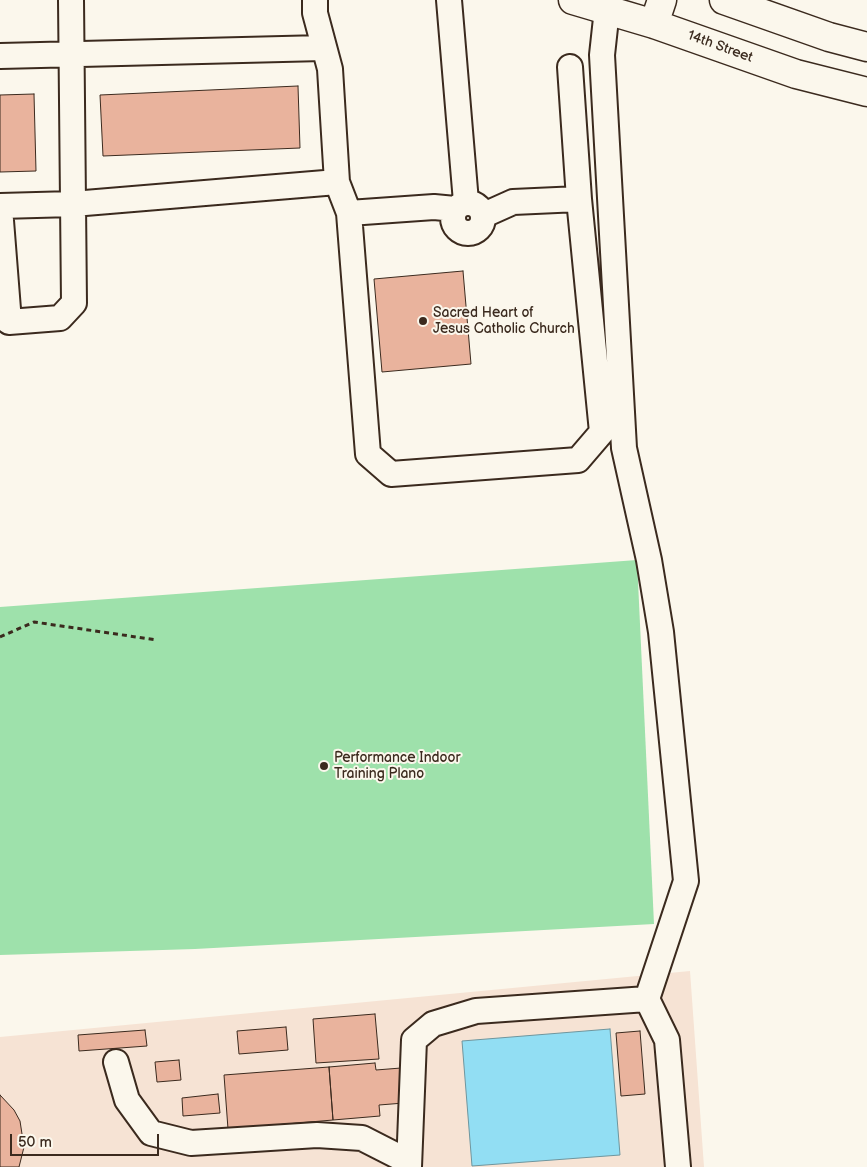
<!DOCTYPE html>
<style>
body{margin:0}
#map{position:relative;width:867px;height:1167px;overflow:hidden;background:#fbf7ec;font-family:"Balsamiq Sans",sans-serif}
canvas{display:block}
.scale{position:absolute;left:10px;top:1134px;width:149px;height:22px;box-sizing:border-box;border:2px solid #3b2a1e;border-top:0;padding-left:6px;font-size:15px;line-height:18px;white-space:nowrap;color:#3b2a1e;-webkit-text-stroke:4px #fbf7ec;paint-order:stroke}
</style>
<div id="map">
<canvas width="867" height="1167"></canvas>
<div class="scale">50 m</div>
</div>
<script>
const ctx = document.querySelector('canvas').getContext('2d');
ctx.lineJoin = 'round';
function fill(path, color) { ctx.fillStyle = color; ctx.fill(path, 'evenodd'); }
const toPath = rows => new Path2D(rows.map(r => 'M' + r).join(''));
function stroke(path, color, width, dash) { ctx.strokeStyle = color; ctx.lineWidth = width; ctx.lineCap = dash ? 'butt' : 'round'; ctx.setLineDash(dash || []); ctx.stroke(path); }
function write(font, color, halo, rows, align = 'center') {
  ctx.font = font + ' "Balsamiq Sans",sans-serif'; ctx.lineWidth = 4; ctx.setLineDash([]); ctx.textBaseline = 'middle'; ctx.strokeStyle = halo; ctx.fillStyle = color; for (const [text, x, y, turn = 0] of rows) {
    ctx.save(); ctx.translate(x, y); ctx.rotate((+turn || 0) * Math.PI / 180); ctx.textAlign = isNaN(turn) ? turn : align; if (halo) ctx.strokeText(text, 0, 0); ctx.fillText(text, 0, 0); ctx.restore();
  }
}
fill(toPath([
 [690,971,704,1167,0,1167,0,1037]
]), '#f6e3d4');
fill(toPath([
 [637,560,654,924,195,949,0,955,0,607]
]), '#9ee1ab');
const water = toPath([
 [610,1029,620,1155,472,1166,462,1041,610,1029]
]);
fill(water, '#92def3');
stroke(water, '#6f969e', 1);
const building = toPath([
 [298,86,300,148,103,156,100,95,298,86],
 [34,94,36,171,0,172,0,95,34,94],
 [463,271,471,364,382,372,374,279,463,271],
 [375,1014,379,1059,316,1063,313,1019,375,1014],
 [286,1027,288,1050,239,1054,237,1031,286,1027],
 [145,1030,147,1046,79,1051,78,1035,145,1030],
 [640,1031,645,1094,621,1096,616,1033,640,1031],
 [179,1060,181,1080,157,1082,155,1062,179,1060],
 [375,1063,376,1070,401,1068,404,1103,379,1105,380,1116,333,1120,329,1067,375,1063],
 [329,1067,333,1120,228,1129,224,1075,329,1067],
 [218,1094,220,1113,183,1116,182,1098,218,1094],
 [0,1095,14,1110,20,1121,24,1147,19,1167,0,1167,0,1095]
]);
fill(building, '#e9b39d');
stroke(building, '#3b2a1e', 1);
const minor = toPath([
 [315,0,315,13,330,69,337,182,349,213,434,207,455,209],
 [449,0,466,202],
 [0,56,323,48],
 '453 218a15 15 0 1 1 30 0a15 15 0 1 1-30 0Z',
 [0,206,73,204,337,182],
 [0,208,9,322,60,318,74,303,71,0],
 [349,213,368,454,391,474,578,460,602,432,579,199],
 [484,215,513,202,579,199,570,67],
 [647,999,667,1040,678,1167],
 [116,1062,127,1100,151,1133,191,1143,317,1135,362,1138,409,1162],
 [409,1167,414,1040,433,1024,476,1011,647,999,686,881,661,632,649,560,624,448,602,55,608,0]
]);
const major = toPath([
 [573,0,654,24,796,74,867,92],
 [724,0,829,37,867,47],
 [654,24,662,0]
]);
stroke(minor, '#3b2a1e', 28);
stroke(major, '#3b2a1e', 31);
stroke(toPath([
 [0,637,34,622,157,640]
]), '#3b2a1e', 3, [5, 4]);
stroke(minor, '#fbf7ec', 24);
stroke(major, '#fbf7ec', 28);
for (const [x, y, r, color] of [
 [423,321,5,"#3b2a1e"],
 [324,766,5,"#3b2a1e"]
]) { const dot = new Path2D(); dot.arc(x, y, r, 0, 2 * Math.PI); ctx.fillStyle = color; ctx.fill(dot); stroke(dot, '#fbf7ec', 2); }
write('14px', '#3b2a1e', '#fbf7ec', [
 ["14th Street",720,47,20]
]);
write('14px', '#3b2a1e', '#fbf7ec', [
 ["Sacred Heart of",433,313],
 ["Jesus Catholic Church",433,329],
 ["Performance Indoor",334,758],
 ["Training Plano",334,774]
], 'left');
</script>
